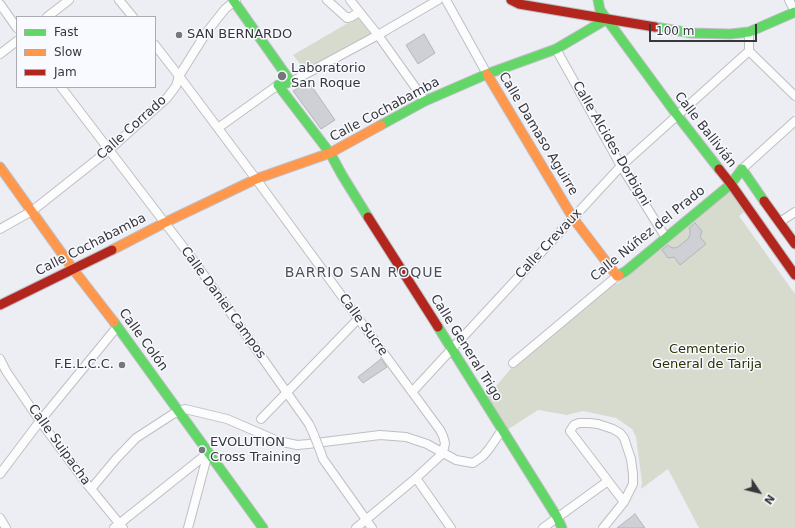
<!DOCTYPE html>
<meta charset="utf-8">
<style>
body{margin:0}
#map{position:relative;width:795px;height:528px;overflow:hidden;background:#eceef4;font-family:"DejaVu Sans",sans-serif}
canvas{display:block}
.legend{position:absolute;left:16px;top:16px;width:140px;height:72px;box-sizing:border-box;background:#f9faff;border:1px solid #abacb1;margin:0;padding:5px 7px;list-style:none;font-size:12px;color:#36373b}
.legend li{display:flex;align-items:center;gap:8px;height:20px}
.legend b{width:20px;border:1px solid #abacb1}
.north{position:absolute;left:739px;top:472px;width:40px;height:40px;-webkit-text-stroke:3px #f9faff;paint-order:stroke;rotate:125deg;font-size:11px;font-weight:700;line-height:16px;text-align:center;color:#36373b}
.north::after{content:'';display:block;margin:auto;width:14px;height:18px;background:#36373b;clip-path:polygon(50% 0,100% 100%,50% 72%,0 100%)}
.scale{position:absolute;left:649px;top:24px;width:108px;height:18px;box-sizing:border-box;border:2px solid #36373b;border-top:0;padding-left:5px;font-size:12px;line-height:14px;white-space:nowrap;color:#36373b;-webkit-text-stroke:3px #f9faff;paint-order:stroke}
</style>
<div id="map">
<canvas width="795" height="528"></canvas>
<ul class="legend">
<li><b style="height:5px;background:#63d668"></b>Fast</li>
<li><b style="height:5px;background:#ff974d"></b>Slow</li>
<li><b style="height:5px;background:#b3261e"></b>Jam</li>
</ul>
<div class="north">N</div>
<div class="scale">100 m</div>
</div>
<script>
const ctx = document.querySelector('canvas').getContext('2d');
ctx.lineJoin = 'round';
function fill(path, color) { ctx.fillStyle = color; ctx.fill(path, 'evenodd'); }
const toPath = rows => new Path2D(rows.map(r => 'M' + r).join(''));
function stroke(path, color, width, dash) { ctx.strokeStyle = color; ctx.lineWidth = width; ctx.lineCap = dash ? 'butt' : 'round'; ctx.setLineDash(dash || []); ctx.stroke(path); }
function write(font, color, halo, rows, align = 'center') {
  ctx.font = font + ' "DejaVu Sans",sans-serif'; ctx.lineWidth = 3; ctx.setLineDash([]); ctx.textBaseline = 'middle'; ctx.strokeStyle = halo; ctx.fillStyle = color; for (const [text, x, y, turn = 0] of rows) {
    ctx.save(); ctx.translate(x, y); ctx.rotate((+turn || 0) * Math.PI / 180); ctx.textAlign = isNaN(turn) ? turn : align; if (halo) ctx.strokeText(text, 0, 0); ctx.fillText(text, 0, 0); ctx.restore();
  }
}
fill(toPath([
 [360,16,372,36,306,71,293,55],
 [730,191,745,211,739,216,795,294,795,528,699,528,668,469,641,489,642,482,636,437,632,429,616,418,583,411,567,415,538,410,507,430,487,397,513,366,614,282,617,284,661,249]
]), '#d7dbce');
const building = toPath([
 [424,34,435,53,418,64,406,45,424,34],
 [308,81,335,120,321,129,293,91,308,81],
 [695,223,702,231,700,237,706,244,680,265,674,257,668,258,662,250,668,245,670,247,674,248,678,247,688,239,690,234,690,230,689,228,695,223],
 [381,359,387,367,363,383,358,377,381,359],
 [635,514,645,528,617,528,635,514]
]);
fill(building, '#cfd0d5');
stroke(building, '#b4b5ba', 1);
const street = toPath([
 [119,0,133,17],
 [327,0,347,18,351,17,359,12],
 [350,0,378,35,425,101],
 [446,0,487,74],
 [789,0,795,11],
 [0,4,17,28],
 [47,17,69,0],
 [155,45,179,76,256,179,440,430,443,436,445,443,443,453,416,478,356,528],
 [556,49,621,166,666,238],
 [749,51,795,96],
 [0,54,17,41],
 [291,82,378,35,438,0],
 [61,87,194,261,309,424,314,435],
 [218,128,278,85],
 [742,169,795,121],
 [780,222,795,212],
 [0,229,32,211,109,150,167,98,176,86,179,76,206,33,225,9,236,0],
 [0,359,6,371,40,421,87,484,123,528],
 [513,363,617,276],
 [412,392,573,218,621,166,749,51,749,32],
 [261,419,358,319],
 [321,453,323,459,372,528],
 [0,474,40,421,117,327],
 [416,478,451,528],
 [91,489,116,459,136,438,173,414,185,409,227,419,278,441,297,445,308,444,380,435,406,437,427,444,456,460,473,463,483,456,489,449,502,430],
 [0,518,6,528],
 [114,528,208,453],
 [188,528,208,453],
 [543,528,608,481],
 [603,528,624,502,633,484,633,474,631,459,624,438,620,433,613,429,598,424,590,423,579,423,574,425,570,431,624,502]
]);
const fast = toPath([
 [233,0,291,82,278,85,330,153,342,175,368,217],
 [598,0,600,10,677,115,719,169],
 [655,27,691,33,730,34,749,32,795,12],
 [381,125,425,101,487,74,556,49,607,19],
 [619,275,626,271,731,184,742,169,764,201],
 [114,322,263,528],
 [438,327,557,517,562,528]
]);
const slow = toPath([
 [487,74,573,218,617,276,619,275],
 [0,167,73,269,114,322],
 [112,250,164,223,256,179,330,153,381,125]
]);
const jam = toPath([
 [511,0,519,4,655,27],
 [719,169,731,184,795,275],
 [764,201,795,244],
 [368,217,438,327],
 [0,305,112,250]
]);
stroke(street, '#bebfc4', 10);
stroke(fast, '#bebfc4', 11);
stroke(slow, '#bebfc4', 11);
stroke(jam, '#bebfc4', 11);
stroke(street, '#fcfcfd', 8);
stroke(fast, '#63d668', 9);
stroke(slow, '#ff974d', 9);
stroke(jam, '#b3261e', 9);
const streetBridge = toPath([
 [314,435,321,453]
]);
stroke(streetBridge, '#bebfc4', 10, []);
stroke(streetBridge, '#fcfcfd', 8);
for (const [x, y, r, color] of [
 [179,35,4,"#76777c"],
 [282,76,5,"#76777c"],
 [122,365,4,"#76777c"],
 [202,450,4,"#76777c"]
]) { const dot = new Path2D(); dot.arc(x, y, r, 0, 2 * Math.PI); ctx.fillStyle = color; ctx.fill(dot); stroke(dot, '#f9faff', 1.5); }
write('13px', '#36373b', '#f9faff', [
 ["SAN BERNARDO",187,35],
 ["Laboratorio",291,69],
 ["San Roque",291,84],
 ["F.E.L.C.C.",114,365,"right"],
 ["EVOLUTION",210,443],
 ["Cross Training",210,458]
], 'left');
write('13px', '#36373b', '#f9faff', [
 ["Calle Cochabamba",385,110,-28],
 ["Calle Corrado",132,128,-42],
 ["Calle Ballivián",705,130,52],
 ["Calle Damaso Aguirre",538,134,59],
 ["Calle Alcides Dorbigni",611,144,60],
 ["Calle Núñez del Prado",648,234,-39],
 ["Calle Crevaux",549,244,-47],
 ["Calle Cochabamba",91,245,-27],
 ["Calle Daniel Campos",223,303,54],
 ["Calle Sucre",363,325,54],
 ["Calle Colón",143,340,54],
 ["Calle General Trigo",466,348,58],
 ["Calle Suipacha",59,445,54]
]);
write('13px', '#2d3203', '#f9faff', [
 ["Cementerio",707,350],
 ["General de Tarija",707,365]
]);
ctx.letterSpacing = '1px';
write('14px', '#4b4e57', '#f9faff', [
 ["BARRIO SAN ROQUE",364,273]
]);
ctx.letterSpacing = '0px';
</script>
